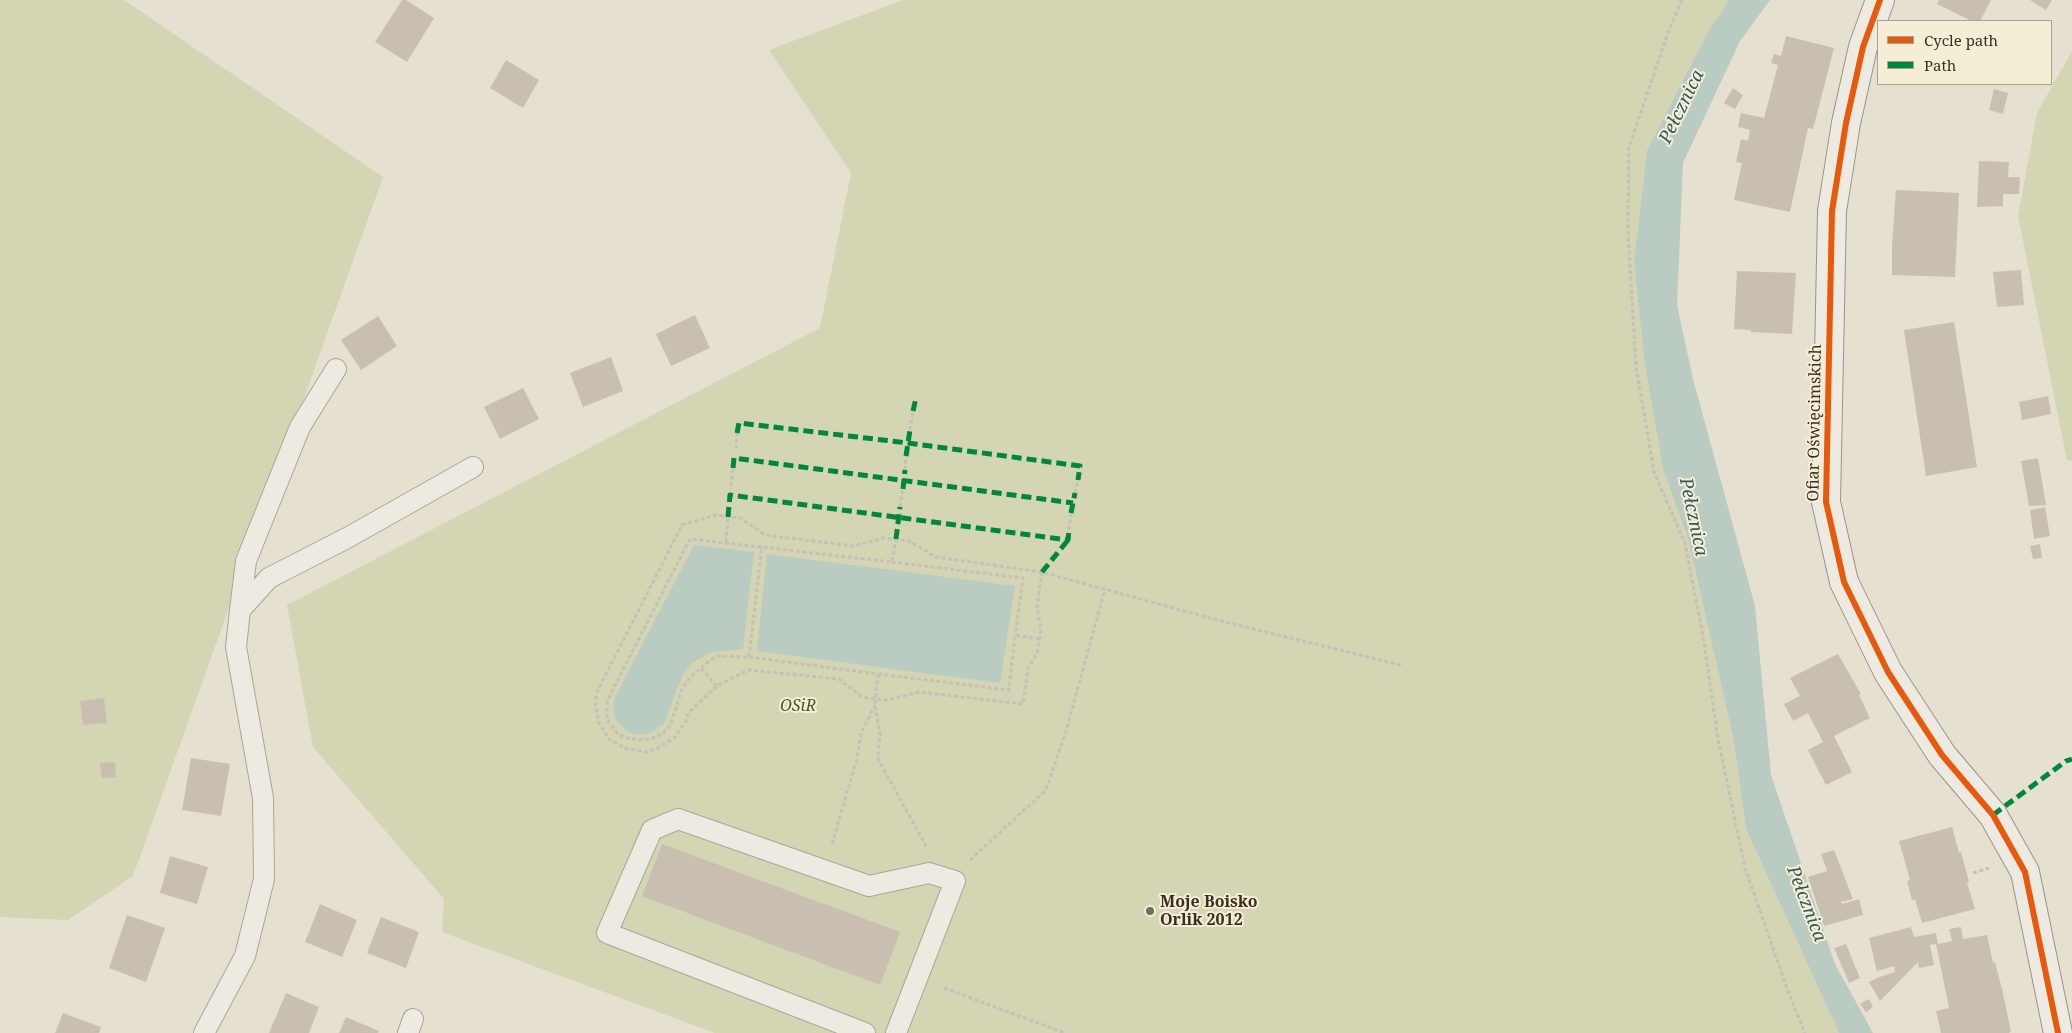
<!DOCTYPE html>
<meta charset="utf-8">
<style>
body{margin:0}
#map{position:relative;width:2072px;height:1033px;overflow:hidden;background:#e5e0d0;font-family:"Noto Serif",serif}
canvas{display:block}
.legend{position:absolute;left:1877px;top:20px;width:175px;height:65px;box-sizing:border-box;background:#f5eed7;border:1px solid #aaa18e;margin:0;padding:6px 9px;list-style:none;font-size:15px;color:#3a2e20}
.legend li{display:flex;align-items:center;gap:10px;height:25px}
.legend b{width:25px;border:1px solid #aaa18e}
</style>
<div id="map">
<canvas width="2072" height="1033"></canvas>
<ul class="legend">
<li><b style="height:6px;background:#e8590c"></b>Cycle path</li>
<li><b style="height:6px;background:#00873e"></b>Path</li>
</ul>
</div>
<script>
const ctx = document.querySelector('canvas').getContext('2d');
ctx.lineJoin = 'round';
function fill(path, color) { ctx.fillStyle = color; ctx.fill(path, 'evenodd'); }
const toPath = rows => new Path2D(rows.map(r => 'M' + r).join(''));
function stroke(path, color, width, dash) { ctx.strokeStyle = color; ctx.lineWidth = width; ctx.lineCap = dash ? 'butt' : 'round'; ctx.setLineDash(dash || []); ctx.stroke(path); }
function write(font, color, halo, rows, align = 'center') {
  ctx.font = font + ' "Noto Serif",serif'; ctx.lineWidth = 4; ctx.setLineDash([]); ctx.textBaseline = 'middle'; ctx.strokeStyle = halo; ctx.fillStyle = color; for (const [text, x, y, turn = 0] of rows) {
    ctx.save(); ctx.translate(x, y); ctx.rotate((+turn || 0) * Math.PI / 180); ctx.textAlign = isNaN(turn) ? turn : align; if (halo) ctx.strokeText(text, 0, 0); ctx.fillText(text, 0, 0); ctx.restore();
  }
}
fill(toPath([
 [0,0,124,0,383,177,133,876,68,920,0,917],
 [903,0,1729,0,1710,28,1647,150,1634,261,1644,360,1663,469,1689,542,1734,742,1746,829,1839,1033,715,1033,442,932,444,899,313,747,287,605,820,328,851,173,769,50],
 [2072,51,2072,461,2067,460,2018,216,2037,113]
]), '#d3d5b3');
fill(toPath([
 [1729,0,1770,0,1740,41,1683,163,1677,305,1693,379,1755,606,1771,775,1835,964,1873,1033,1839,1033,1746,829,1734,742,1689,542,1663,469,1644,360,1634,261,1647,150,1710,28],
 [694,545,754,552,743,649,711,652,692,663,684,672,678,686,664,724,648,734,635,734,628,732,615,719,613,704,615,697],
 [767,554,1015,586,1000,683,757,651]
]), '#bacbc2');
fill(toPath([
 [402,0,406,0,434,18,407,62,375,42],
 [1939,0,1991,0,1980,21,1972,21,1937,4],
 [2030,0,2052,0,2046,10],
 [1786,36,1834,48,1813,129,1808,128,1790,212,1734,200,1742,163,1736,162,1741,139,1748,141,1750,130,1738,127,1741,113,1764,118,1778,65,1771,63,1774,54,1781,56],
 [506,60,539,80,523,108,490,88],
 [1733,88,1743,95,1735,109,1724,103],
 [1994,89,2008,93,2003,114,1989,110],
 [1979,161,2009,162,2008,177,2020,177,2019,194,2003,194,2003,206,1977,207],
 [1896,190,1959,193,1955,277,1892,275,1892,246],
 [2021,270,2024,305,1997,307,1993,272],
 [1737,271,1796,273,1792,334,1751,332,1751,330,1734,329],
 [695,315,710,348,671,366,656,334],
 [378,316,397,346,361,370,341,340],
 [1954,322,1977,467,1926,476,1904,330],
 [611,357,623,391,583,407,570,373],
 [523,388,539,419,500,439,484,407],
 [2048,396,2051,414,2022,420,2019,402],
 [2038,458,2046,505,2029,506,2021,461],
 [2045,507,2050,536,2034,539,2030,510],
 [2040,544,2042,558,2033,559,2030,546],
 [1838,654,1861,694,1859,695,1870,718,1834,736,1852,772,1826,785,1808,750,1823,742,1808,713,1793,721,1784,704,1800,696,1790,678],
 [104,698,107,723,83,725,80,701],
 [191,758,230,764,221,816,182,810],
 [115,762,116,777,102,778,100,763],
 [1952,827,1959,853,1961,852,1969,882,1967,883,1975,909,1922,923,1915,899,1912,900,1907,881,1910,880,1899,841],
 [662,844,900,932,880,985,642,896],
 [1834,850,1853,899,1841,902,1842,904,1859,899,1863,915,1824,926,1808,877,1827,871,1821,854],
 [170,856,208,867,197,904,160,893],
 [320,904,357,920,342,957,305,942],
 [127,915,165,928,146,982,109,968],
 [381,917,419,932,406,968,367,953],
 [1911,927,1914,937,1936,933,1938,944,1952,941,1949,929,1961,927,1963,939,1987,935,1993,963,1995,962,2002,989,2011,1031,2009,1033,1941,1033,1936,1011,1949,1008,1936,944,1930,945,1934,965,1919,968,1918,962,1880,1001,1869,982,1880,977,1895,972,1894,966,1877,971,1869,938],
 [1846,944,1860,978,1849,983,1834,948],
 [286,993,319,1007,309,1033,269,1033],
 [1869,999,1873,1007,1866,1012,1860,1004],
 [63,1013,101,1027,99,1033,55,1033],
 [346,1017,379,1031,378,1033,339,1033]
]), '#c9bfb1');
const lane = toPath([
 [240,610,246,561,300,427,336,369],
 [204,1033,245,956,264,879,263,798,236,647,240,610,269,578,347,538,473,467],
 [408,1033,413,1019],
 [865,1033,607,933,652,830,678,819,869,886,929,873,955,881,896,1033]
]);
const secondary = toPath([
 [1880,0,1863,47,1846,123,1832,211,1826,502,1844,582,1888,672,1942,755,1993,815,2025,872,2058,1033]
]);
stroke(lane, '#aba598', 22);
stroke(secondary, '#9a9488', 30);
stroke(toPath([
 [1682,0,1669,30,1629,147,1628,230,1636,367,1654,472,1685,543,1704,642,1718,739,1745,868,1789,994,1805,1033],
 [910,430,913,411],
 [736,449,737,433],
 [905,470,906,456],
 [731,486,733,468],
 [1075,493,1078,480],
 [900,507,903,489],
 [1069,530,1071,513],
 [726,542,728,517],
 [892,562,1023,578,1015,635],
 [1042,572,1037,607,1041,630,1037,654,1028,668,1023,704,919,692,887,700,876,699,862,697,839,679,748,670,717,686,689,712,686,721,674,738,656,749,646,752,624,748,609,739,599,723,595,702,597,692,682,525,716,515,740,518,765,535,854,546,883,538,909,541,936,557,1042,572,1221,621,1401,665],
 [749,657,878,674,875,705,880,734,878,759,926,846],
 [701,668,710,660,719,656,749,657,762,546],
 [878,674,1009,690,1015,635,1040,639],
 [717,686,701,668,691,676,682,689,670,726,662,734,653,738,644,740,626,738,618,734,607,720,607,702,612,691,690,539,892,562,896,539],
 [832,844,857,758,861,733,875,705],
 [970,860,1046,790,1066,731,1105,589],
 [1973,873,1989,868],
 [944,988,1065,1033]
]), '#c6c1b8', 3, [4, 2.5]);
stroke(lane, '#edeae1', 20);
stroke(secondary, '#edeae1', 28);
stroke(toPath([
 [913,411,916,398],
 [737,433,739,423,908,443,1080,466,1078,480],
 [906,456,910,430],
 [733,468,734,458,1073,503],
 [903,489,905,470],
 [1071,513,1075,493],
 [728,517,730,495,1068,540,1069,530],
 [896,539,900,507],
 [1042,572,1068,540],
 [1993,815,2066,761,2072,759]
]), '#00873e', 5, [10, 5]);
stroke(toPath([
 [1880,0,1863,47,1846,123,1832,211,1826,502,1844,582,1888,672,1942,755,1993,815,2025,872,2058,1033]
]), '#e8590c', 6);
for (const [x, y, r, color] of [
 [1150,911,5,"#766c5e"]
]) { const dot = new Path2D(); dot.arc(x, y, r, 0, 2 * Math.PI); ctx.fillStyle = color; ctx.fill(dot); stroke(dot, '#f5eed7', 2); }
write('16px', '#3a2e20', '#f5eed7', [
 ["Ofiar Oświęcimskich",1815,423,-89]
]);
write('italic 16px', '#475627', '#f5eed7', [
 ["OSiR",798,706]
]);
write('bold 16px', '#3a2e20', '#f5eed7', [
 ["Moje Boisko",1160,902],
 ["Orlik 2012",1160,920]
], 'left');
write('italic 18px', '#305959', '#f5eed7', [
 ["Pełcznica",1682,107,-64],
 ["Pełcznica",1693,517,78],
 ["Pełcznica",1806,904,69]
]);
</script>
